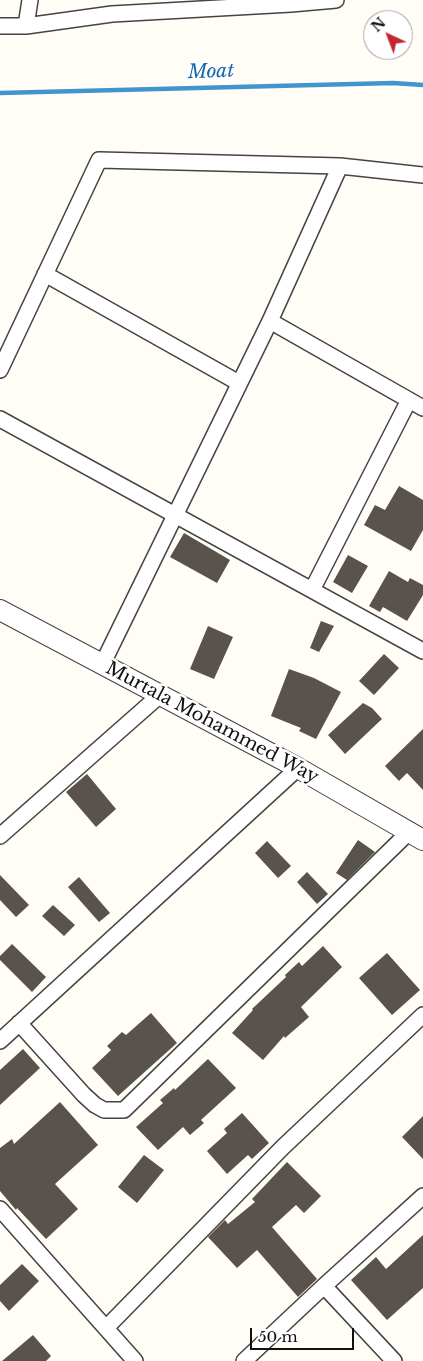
<!DOCTYPE html>
<style>
body{margin:0}
#map{position:relative;width:423px;height:1361px;overflow:hidden;background:#fffdf5;font-family:"Libre Baskerville",serif}
canvas{display:block}
.north{position:absolute;left:363px;top:10px;width:50px;height:50px;box-sizing:border-box;background:#fff;border:1px solid #a0a0a0;border-radius:50%;rotate:317deg;font-size:14px;font-weight:700;line-height:20px;text-align:center;color:#111}
.north::after{content:'';display:block;margin:auto;width:18px;height:22px;background:#c4262e;clip-path:polygon(50% 0,100% 100%,50% 72%,0 100%)}
.scale{position:absolute;left:250px;top:1328px;width:104px;height:22px;box-sizing:border-box;border:2px solid #111;border-top:0;padding-left:6px;font-size:15px;line-height:18px;white-space:nowrap;color:#111;-webkit-text-stroke:4px #fff;paint-order:stroke}
</style>
<div id="map">
<canvas width="423" height="1361"></canvas>
<div class="north">N</div>
<div class="scale">50 m</div>
</div>
<script>
const ctx = document.querySelector('canvas').getContext('2d');
ctx.lineJoin = 'round';
const toPath = rows => new Path2D(rows.map(r => 'M' + r).join(''));
function stroke(path, color, width, dash) { ctx.strokeStyle = color; ctx.lineWidth = width; ctx.lineCap = dash ? 'butt' : 'round'; ctx.setLineDash(dash || []); ctx.stroke(path); }
function fill(path, color) { ctx.fillStyle = color; ctx.fill(path, 'evenodd'); }
function write(font, color, halo, rows, align = 'center') {
  ctx.font = font + ' "Libre Baskerville",serif'; ctx.lineWidth = 5; ctx.setLineDash([]); ctx.textBaseline = 'middle'; ctx.strokeStyle = halo; ctx.fillStyle = color; for (const [text, x, y, turn = 0] of rows) {
    ctx.save(); ctx.translate(x, y); ctx.rotate((+turn || 0) * Math.PI / 180); ctx.textAlign = isNaN(turn) ? turn : align; if (halo) ctx.strokeText(text, 0, 0); ctx.fillText(text, 0, 0); ctx.restore();
  }
}
stroke(toPath([
 [0,93,393,83,423,85]
]), '#3f96cf', 4.5);
fill(toPath([
 [399,486,423,500,423,530,411,551,364,525,375,505,385,510],
 [184,533,230,560,217,583,170,557],
 [348,555,368,566,352,593,333,582],
 [389,571,408,582,410,578,423,585,423,595,407,621,383,607,380,612,369,606],
 [321,621,334,626,319,652,310,648],
 [208,626,233,637,214,679,190,669],
 [384,654,399,668,374,695,359,681],
 [289,669,314,678,341,692,316,739,299,731,301,728,271,716],
 [363,703,372,708,382,719,345,754,328,735],
 [423,729,423,790,407,773,399,781,385,766],
 [87,774,116,809,96,827,66,792],
 [358,840,375,852,347,880,336,873],
 [267,841,291,866,278,878,255,853],
 [307,872,328,894,317,904,297,882],
 [0,875,29,905,16,917,0,900],
 [79,877,110,913,99,922,68,887],
 [53,905,75,925,64,936,42,916],
 [12,944,46,977,32,992,0,960,0,956],
 [323,946,342,967,301,1007,309,1017,285,1038,284,1036,263,1060,232,1033,253,1010,252,1009,286,977,285,975,299,962,302,966],
 [387,953,420,990,392,1015,359,978],
 [151,1013,177,1043,118,1096,92,1068,111,1050,107,1046,122,1032,126,1035],
 [23,1049,40,1068,0,1105,0,1070],
 [208,1059,236,1088,201,1120,204,1123,190,1135,183,1127,158,1150,136,1127,163,1103,160,1100,174,1088,175,1090],
 [60,1102,98,1145,55,1184,78,1209,46,1239,17,1208,16,1210,0,1191,0,1148,12,1139,14,1144],
 [242,1113,269,1143,252,1159,248,1155,227,1174,207,1151,227,1133,224,1129],
 [423,1116,423,1159,402,1137],
 [144,1155,164,1170,137,1203,118,1187],
 [287,1162,321,1196,304,1213,296,1205,272,1227,317,1279,298,1297,257,1250,237,1268,208,1237,225,1220,228,1224,255,1202,252,1199],
 [423,1235,423,1288,387,1320,351,1280,376,1257,386,1269],
 [22,1264,39,1281,9,1311,0,1301,0,1285],
 [33,1335,51,1356,46,1361,2,1361]
]), '#5a524d');
const minor = toPath([
 [0,26,26,26,112,14,291,4,336,0],
 [26,26,30,0],
 [340,166,423,175],
 [45,274,239,383],
 [270,321,423,408],
 [0,370,99,160,340,166,270,321,102,665],
 [0,419,423,651],
 [312,590,409,400],
 [0,836,160,695],
 [19,1023,84,1095,95,1105,104,1110,124,1110,410,831],
 [0,1041,298,768],
 [0,1209,135,1361],
 [324,1286,394,1361],
 [106,1328,283,1147,423,1015],
 [244,1361,324,1286,423,1196]
]);
const tertiary = toPath([
 [0,610,298,768,423,840]
]);
stroke(minor, '#444', 18);
stroke(tertiary, '#444', 22);
stroke(minor, '#fff', 15);
stroke(tertiary, '#fff', 20);
write('18px', '#111', '#fff', [
 ["Murtala Mohammed Way",212,723,28]
]);
write('italic 19px', '#1768a6', '#fff', [
 ["Moat",211,72,-2]
]);
</script>
